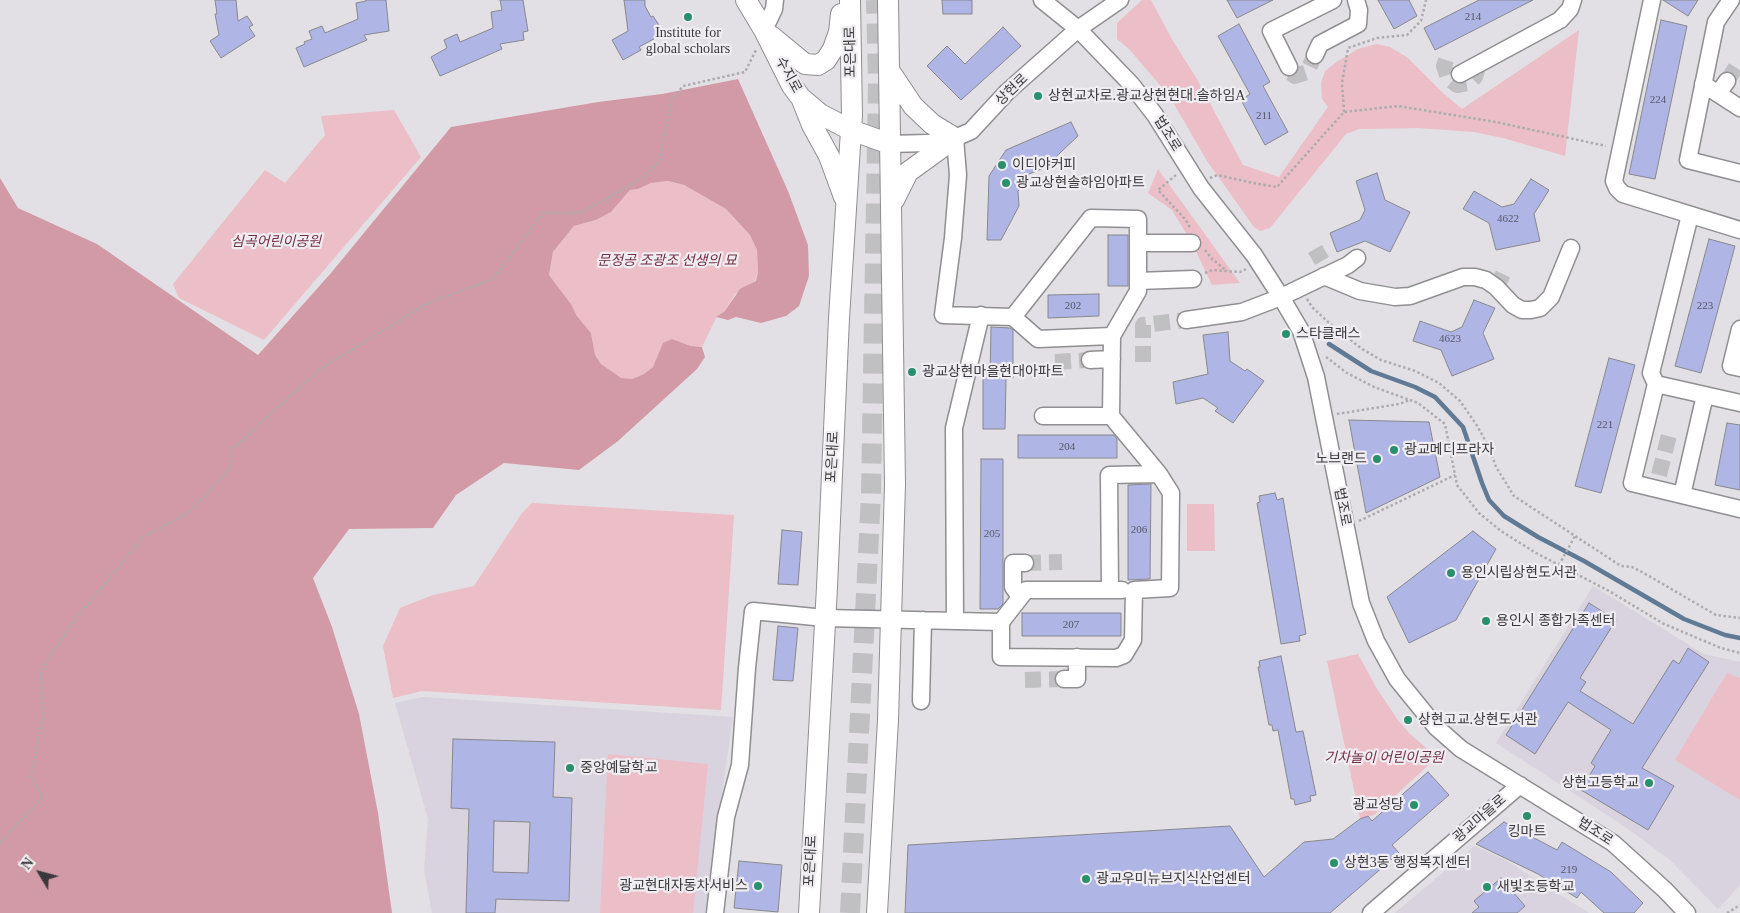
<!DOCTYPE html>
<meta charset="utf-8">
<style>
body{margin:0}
#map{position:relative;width:1740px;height:913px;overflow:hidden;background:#e2e0e4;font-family:"Times New Roman",serif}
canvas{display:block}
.north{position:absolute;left:15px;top:848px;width:50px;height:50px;-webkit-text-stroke:4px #efedf1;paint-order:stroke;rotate:307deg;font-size:14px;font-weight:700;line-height:20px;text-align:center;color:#3a393b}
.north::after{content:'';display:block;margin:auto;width:18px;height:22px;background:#3a393b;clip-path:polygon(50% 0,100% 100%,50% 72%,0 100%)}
</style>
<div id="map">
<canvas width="1740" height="913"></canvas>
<div class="north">N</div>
</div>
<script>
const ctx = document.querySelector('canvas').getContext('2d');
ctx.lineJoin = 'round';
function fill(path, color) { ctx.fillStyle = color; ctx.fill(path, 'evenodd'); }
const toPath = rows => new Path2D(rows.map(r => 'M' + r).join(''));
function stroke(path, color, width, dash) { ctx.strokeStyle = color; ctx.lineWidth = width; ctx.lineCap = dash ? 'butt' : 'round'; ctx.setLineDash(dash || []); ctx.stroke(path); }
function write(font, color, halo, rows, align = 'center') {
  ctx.font = font + ' "Times New Roman","Noto Sans KR",serif'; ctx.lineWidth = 4.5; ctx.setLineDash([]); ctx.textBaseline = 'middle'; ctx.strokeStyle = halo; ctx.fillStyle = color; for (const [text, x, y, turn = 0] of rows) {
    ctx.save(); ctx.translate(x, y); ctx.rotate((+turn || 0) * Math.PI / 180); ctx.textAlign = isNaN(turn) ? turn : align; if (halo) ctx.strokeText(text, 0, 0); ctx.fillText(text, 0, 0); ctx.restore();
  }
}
fill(toPath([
 [1593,586,1704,654,1740,662,1740,885,1718,909,1669,859,1621,824,1496,743],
 [423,697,733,717,705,913,432,913,424,870,428,819,395,703],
 [1474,846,1502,858,1589,913,1395,913]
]), '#d8d3de');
fill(toPath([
 [1142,0,1151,0,1173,41,1197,79,1243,165,1279,177,1328,107,1322,99,1321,83,1325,71,1338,61,1358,49,1376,44,1390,47,1408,58,1443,93,1462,109,1579,30,1565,156,1503,138,1474,132,1418,128,1359,129,1346,134,1270,228,1260,231,1254,227,1207,161,1170,97,1129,49,1117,39,1117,23],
 [394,110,421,157,264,340,179,298,173,284,265,170,285,183,325,135,321,116],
 [1158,169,1240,283,1212,285,1192,243,1172,210,1148,193],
 [668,181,684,185,726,209,750,235,757,250,758,272,755,281,735,294,724,312,716,318,702,347,691,346,681,342,658,357,653,367,644,374,632,379,621,379,601,364,595,355,591,333,577,316,571,304,549,275,553,252,574,226,596,220,611,212,630,190,638,189,651,183],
 [532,503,734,515,721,710,422,691,393,698,383,646,400,608,433,595,474,586,522,513],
 [1187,504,1214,504,1215,551,1187,551],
 [1358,654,1377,689,1398,720,1410,734,1430,751,1434,760,1374,815,1360,819,1327,661],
 [1727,673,1740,678,1740,800,1675,760],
 [608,754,708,764,693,913,600,913]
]), '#ecbec7');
fill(toPath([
 [738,79,788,191,808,245,809,276,799,306,786,316,761,323,736,317,728,320,716,317,724,312,740,289,756,281,758,272,757,250,750,235,726,209,684,185,668,181,651,183,638,189,630,190,611,212,596,220,574,226,553,252,549,275,571,304,577,316,591,333,595,355,601,364,621,378,632,379,644,374,653,367,663,343,672,339,691,346,702,347,705,357,697,369,618,441,579,470,504,463,456,495,433,528,349,529,313,578,332,627,359,714,378,813,392,913,0,913,0,178,18,208,97,244,258,355,331,273,451,127,598,102,662,94]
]), '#d29aa6');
stroke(toPath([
 [1329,344,1371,371,1415,387,1435,397,1463,427,1482,483,1489,500,1504,516,1538,537,1584,561,1684,619,1725,635,1740,638]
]), '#607994', 4.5);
const building = toPath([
 [215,0,236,0,238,21,247,16,253,25,249,27,255,36,221,58,210,41,219,35,215,14,217,14,215,0],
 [366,0,386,0,389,31,364,35,367,40,304,67,296,48,305,44,304,42,312,39,309,31,322,26,325,33,358,19,356,3,366,1,366,0],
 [500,0,523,0,528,31,523,32,524,40,500,44,502,49,440,76,431,57,447,48,444,40,457,34,460,42,493,28,491,12,502,10,500,0],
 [624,0,645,0,645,6,651,17,653,16,659,25,656,27,661,35,639,47,641,50,623,60,612,40,628,31,624,0],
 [942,0,972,0,972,14,943,14,942,0],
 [1227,0,1273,0,1237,18,1227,0],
 [1378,0,1409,0,1417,16,1394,29,1378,0],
 [1479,0,1533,0,1435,50,1424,28,1479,0],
 [1663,0,1698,0,1688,16,1663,0],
 [1661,20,1687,26,1655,179,1629,174,1661,20],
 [1239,24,1270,82,1263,86,1288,132,1265,145,1241,100,1250,94,1218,36,1239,24],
 [1003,27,1021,46,961,100,927,66,947,46,965,64,1003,27],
 [1071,122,1078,136,1044,168,1029,174,1018,191,1019,206,1001,240,987,240,989,176,1006,150,1071,122],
 [1377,173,1385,200,1410,212,1390,252,1365,241,1337,252,1330,233,1360,220,1365,210,1356,181,1377,173],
 [1531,179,1549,190,1534,214,1540,241,1496,250,1489,223,1463,209,1474,191,1502,207,1514,204,1531,179],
 [1108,235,1128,235,1128,286,1108,286,1108,235],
 [1709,239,1735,246,1701,373,1675,366,1709,239],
 [1099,294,1099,316,1048,318,1048,295,1099,294],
 [1474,300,1495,308,1483,333,1494,359,1452,376,1441,350,1413,341,1420,321,1451,332,1462,327,1474,300],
 [991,327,1010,328,1013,330,1013,378,1006,379,1005,429,983,429,983,378,990,378,991,327],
 [1228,332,1230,361,1245,371,1247,369,1264,381,1233,423,1215,411,1218,408,1203,398,1176,404,1173,382,1208,374,1203,335,1228,332],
 [1609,358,1635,365,1601,493,1575,486,1609,358],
 [1349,420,1429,422,1440,477,1366,513,1349,420],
 [1727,423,1740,425,1740,490,1715,485,1727,423],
 [1018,435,1114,435,1117,439,1117,458,1018,458,1018,435],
 [981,459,1003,459,1003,604,998,609,980,609,981,459],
 [1151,484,1150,579,1128,580,1128,485,1151,484],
 [1275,493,1277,500,1283,498,1306,634,1299,636,1300,641,1281,644,1257,503,1260,502,1259,496,1275,493],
 [782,530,802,532,798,585,778,584,782,530],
 [1473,531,1496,549,1456,620,1409,643,1387,597,1473,531],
 [1589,603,1616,620,1580,678,1586,682,1580,691,1633,724,1673,660,1679,664,1688,648,1709,662,1642,768,1674,786,1648,830,1581,790,1595,766,1591,763,1611,730,1568,702,1535,754,1506,735,1589,603],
 [1022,613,1121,613,1121,636,1022,636,1022,613],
 [778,626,798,628,793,681,773,680,778,626],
 [1281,656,1296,732,1303,731,1316,795,1310,796,1311,801,1295,805,1294,799,1291,799,1278,730,1273,731,1272,725,1269,725,1258,667,1260,667,1259,661,1281,656],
 [453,739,555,742,553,797,572,798,569,901,496,899,495,913,466,913,469,809,451,808,453,739],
 [494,821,530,822,528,873,493,872,494,821],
 [1428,772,1449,795,1392,845,1399,853,1330,913,905,913,908,845,1230,826,1264,877,1304,842,1333,839,1360,819,1368,816,1372,821,1428,772],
 [1504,822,1557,850,1562,842,1611,872,1643,903,1634,913,1604,913,1581,892,1577,898,1538,874,1476,844,1504,822],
 [739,861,782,865,778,912,734,908,739,861],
 [1501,878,1525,906,1517,913,1472,913,1479,907,1474,901,1501,878]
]);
fill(building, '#afb5e5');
stroke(building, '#88888c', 1);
stroke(toPath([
 [1446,60,1444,66,1448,78,1457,85,1469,83,1475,77,1477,71,1476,66],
 [1291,73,1295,76,1307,72,1315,55],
 [1727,81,1740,61],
 [1315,249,1322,261],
 [1499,282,1503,274],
 [1055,362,1090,360],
 [1143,362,1143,325,1186,320],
 [1659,475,1669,435],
 [1025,563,1062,562],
 [1025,680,1064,679]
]), '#c0bfc2', 16, [16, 8]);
stroke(toPath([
 [850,913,871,495,878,81,876,0]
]), '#c0bfc2', 20, [20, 10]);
const minor = toPath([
 [1042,0,1078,29,1131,84,1155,115,1201,188,1254,255,1281,297,1301,331,1316,377,1361,603,1376,641,1397,679,1436,727,1461,749,1613,843,1665,890,1687,913],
 [1652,0,1614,181,1617,188,1623,194,1740,230],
 [1731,0,1716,22,1688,160,1740,173],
 [764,30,774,9,775,0],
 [1315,55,1320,44,1358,24,1359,10,1356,0],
 [1289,67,1271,31,1333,0],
 [1460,74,1560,20,1570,9,1573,0],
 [1703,84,1740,108],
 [1718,94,1727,81],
 [890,144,928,143,955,138,971,131,1007,92,1078,29,1120,0],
 [1690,215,1651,373,1656,384,1632,483,1740,509],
 [1138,243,1192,243],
 [1324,276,1360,291,1395,297,1410,296,1463,277,1475,277,1486,280,1496,287,1513,305,1522,310,1531,310,1540,308,1551,297,1571,248],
 [1138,281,1193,279],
 [1013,317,1038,339,1112,336],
 [1186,320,1242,312,1281,297,1348,265,1357,258],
 [1740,329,1731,366,1740,368],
 [1090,360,1112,359],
 [1656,384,1740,403],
 [1043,416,1111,416],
 [1682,495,1705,395],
 [1110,590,1109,475,1159,474],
 [1020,597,1013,587,1013,563,1025,563],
 [955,621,954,428,981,315],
 [1001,622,1026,590,1122,590],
 [1064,679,1077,679,1077,657],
 [921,701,923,620],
 [715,913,726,817,740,765,747,668,753,611,825,618,1001,622,1001,657,1116,658,1124,655,1133,640,1134,590,1170,588,1171,493,1159,474,1111,416,1112,336,1138,291,1138,219,1091,218,1013,317,943,315,953,238,958,175,955,138],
 [1371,913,1520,785]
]);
const major = toPath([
 [746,0,764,30,792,86,801,98,820,114,851,130,890,144],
 [771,36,805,64,818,65,826,60,833,49,839,32,841,14],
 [889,70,913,106,932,124,955,138,908,172,894,200],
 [802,100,812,125,829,156,844,197],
 [809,913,827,587,839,318,852,115,850,0],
 [877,913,888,720,895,484,888,0]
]);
stroke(minor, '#8f8e91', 19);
stroke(major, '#8f8e91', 22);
stroke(toPath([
 [1344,112,1342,83,1348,48,1377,38,1407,35,1421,21,1426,0],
 [1176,175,1158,190,1185,219,1191,229],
 [1210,178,1217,175,1258,184,1277,187,1344,112,1398,106,1496,122,1606,146],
 [1205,250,1212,259,1227,271],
 [1205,273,1212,270,1240,272,1246,269],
 [1307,299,1312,307,1328,322,1362,349,1381,360,1415,371,1439,383,1460,401,1476,424,1489,447,1496,467,1514,496,1621,566,1632,567,1642,572,1716,615,1740,618],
 [1326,357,1347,373,1374,387,1418,403,1445,424,1457,485,1479,513,1501,531,1536,553,1609,591,1664,624,1721,648,1740,653],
 [1337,414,1399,404,1410,400],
 [1359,521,1455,475],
 [1559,565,1575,536],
 [0,843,43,797,31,776,43,718,41,673,48,659,80,614,143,537,190,512,230,469,232,449,319,370,428,303,493,279,543,213,581,213,644,177,660,161,671,101,683,86,745,72,756,50],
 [1727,913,1740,905]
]), '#acabae', 2.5, [2.5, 2.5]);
stroke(minor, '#fff', 16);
stroke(major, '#fff', 20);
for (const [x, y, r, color] of [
 [688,17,5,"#298f6c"],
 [1038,96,5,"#298f6c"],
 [1002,165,5,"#298f6c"],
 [1006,183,5,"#298f6c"],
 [1286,334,5,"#298f6c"],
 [912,372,5,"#298f6c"],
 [1394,450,5,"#298f6c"],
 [1377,459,5,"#298f6c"],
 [1451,573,5,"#298f6c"],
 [1486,621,5,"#298f6c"],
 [1408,720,5,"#298f6c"],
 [570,768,5,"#298f6c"],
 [1649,783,5,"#298f6c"],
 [1414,805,5,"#298f6c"],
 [1527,816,5,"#298f6c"],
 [1334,863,5,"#298f6c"],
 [1086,879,5,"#298f6c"],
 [758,886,5,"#298f6c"],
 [1487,887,5,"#298f6c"]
]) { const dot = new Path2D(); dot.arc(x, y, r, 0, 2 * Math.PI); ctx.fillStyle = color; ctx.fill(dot); stroke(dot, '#efedf1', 2); }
write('11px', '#575866', null, [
 ["214",1473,17],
 ["224",1658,100],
 ["211",1264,116],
 ["4622",1508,219],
 ["202",1073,306],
 ["223",1705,306],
 ["4623",1450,339],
 ["221",1605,425],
 ["204",1067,447],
 ["206",1139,530],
 ["205",992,534],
 ["207",1071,625],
 ["219",1569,870]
]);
write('14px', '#3a393b', '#efedf1', [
 ["Institute for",688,33,"center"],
 ["global scholars",688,49,"center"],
 ["상현교차로.광교상현현대.솔하임A",1048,96],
 ["이디야커피",1012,165],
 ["광교상현솔하임아파트",1016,183],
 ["스타클래스",1296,334],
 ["광교상현마을현대아파트",922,372],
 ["광교메디프라자",1404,450],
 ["노브랜드",1367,459,"right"],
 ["용인시립상현도서관",1461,573],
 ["용인시 종합가족센터",1496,621],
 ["상현고교.상현도서관",1418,720],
 ["중앙예닮학교",580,768],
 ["상현고등학교",1639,783,"right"],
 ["광교성당",1404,805,"right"],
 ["킹마트",1527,832,"center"],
 ["상현3동 행정복지센터",1344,863],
 ["광교우미뉴브지식산업센터",1096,879],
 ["광교현대자동차서비스",748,886,"right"],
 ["새빛초등학교",1497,887]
], 'left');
write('14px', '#3a393b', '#efedf1', [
 ["포은대로",851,52,-91],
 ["수지로",788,75,61],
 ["상현로",1012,90,-44],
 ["법조로",1167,134,58],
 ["포은대로",833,457,-87],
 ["법조로",1342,507,79],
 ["광교마을로",1480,819,-41],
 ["법조로",1595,832,33],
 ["포은대로",811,861,-87]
]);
write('italic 14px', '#742f43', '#efedf1', [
 ["심곡어린이공원",276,242],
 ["문정공 조광조 선생의 묘",667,261],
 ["기차놀이 어린이공원",1384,758]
]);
</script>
